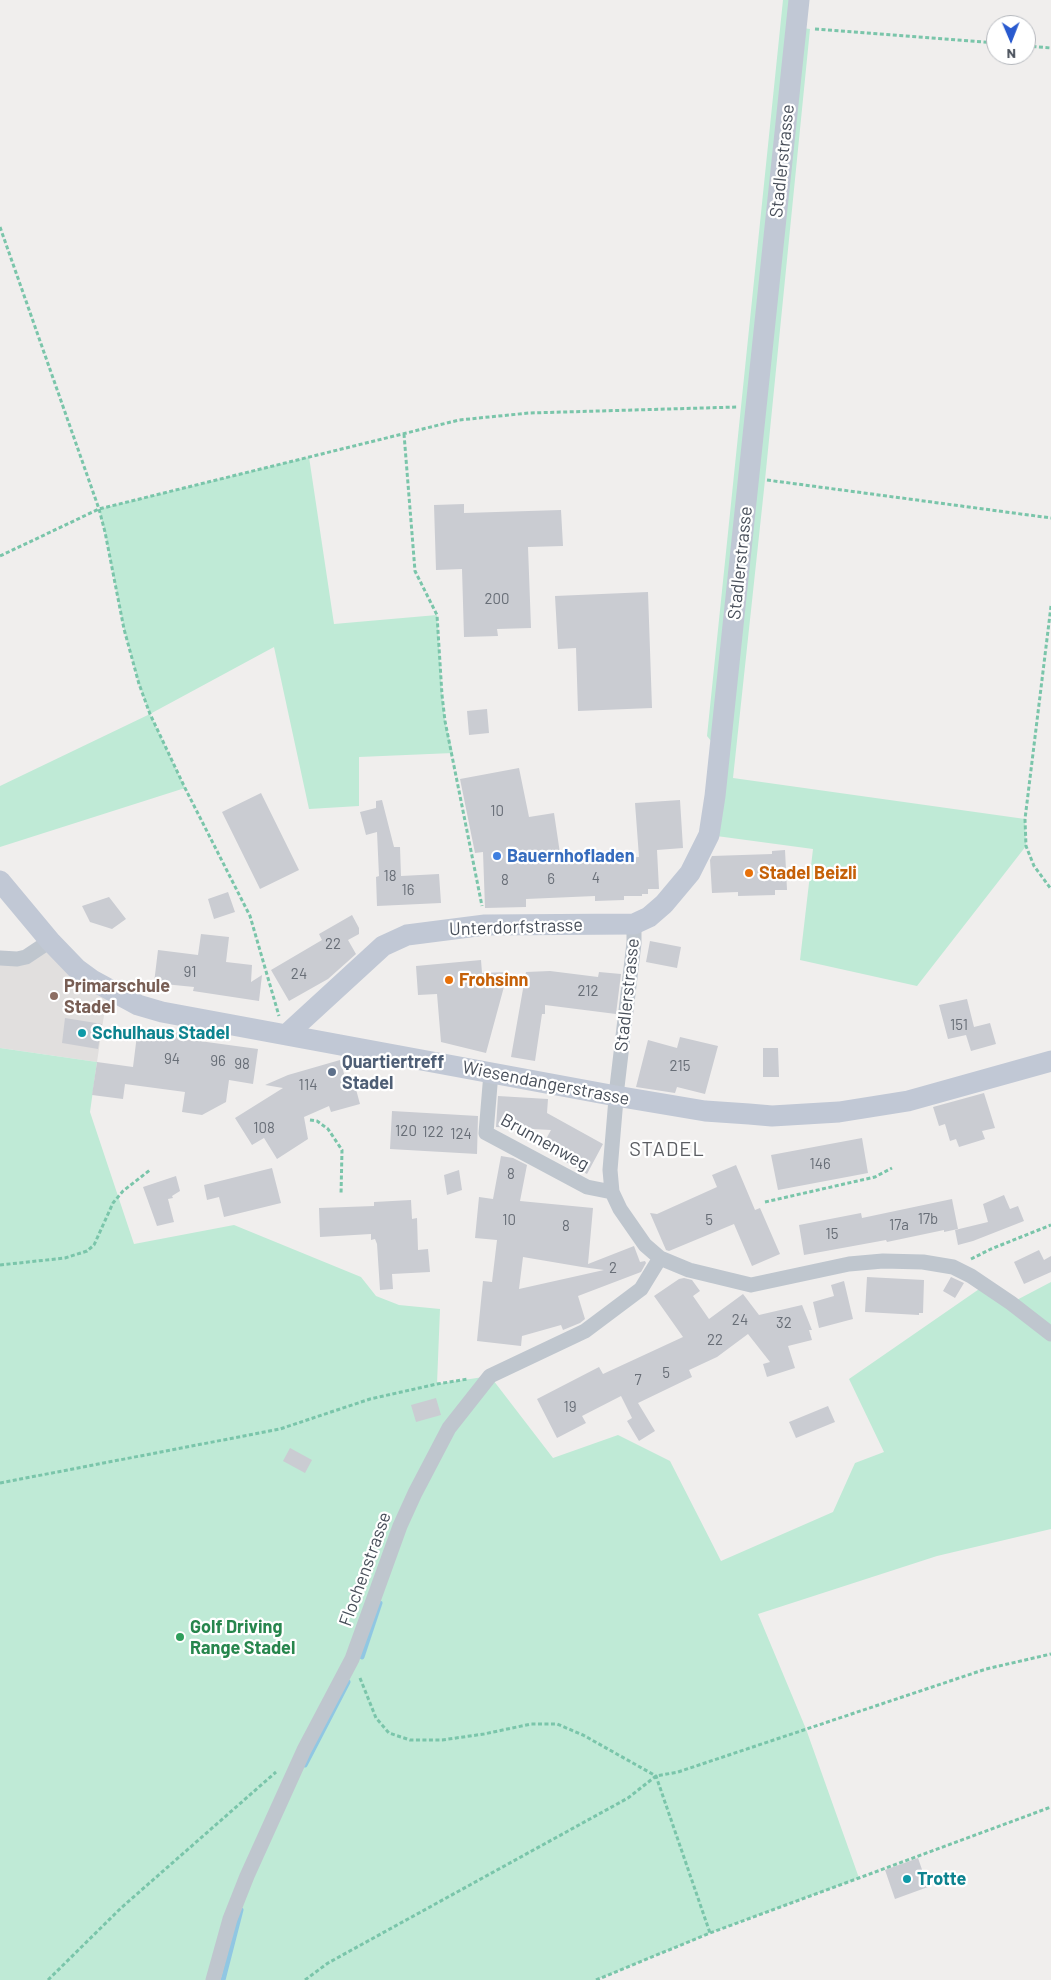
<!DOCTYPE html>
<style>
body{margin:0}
#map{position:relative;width:1051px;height:1980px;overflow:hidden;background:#f0eeed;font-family:Barlow,sans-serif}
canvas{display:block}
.north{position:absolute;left:986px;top:15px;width:50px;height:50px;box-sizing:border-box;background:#fff;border:1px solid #b5b8bd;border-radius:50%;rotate:179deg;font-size:14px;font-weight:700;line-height:20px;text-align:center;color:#474e59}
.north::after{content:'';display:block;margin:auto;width:18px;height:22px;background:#295acf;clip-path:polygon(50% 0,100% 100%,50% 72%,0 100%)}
</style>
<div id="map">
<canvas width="1051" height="1980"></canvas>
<div class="north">N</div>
</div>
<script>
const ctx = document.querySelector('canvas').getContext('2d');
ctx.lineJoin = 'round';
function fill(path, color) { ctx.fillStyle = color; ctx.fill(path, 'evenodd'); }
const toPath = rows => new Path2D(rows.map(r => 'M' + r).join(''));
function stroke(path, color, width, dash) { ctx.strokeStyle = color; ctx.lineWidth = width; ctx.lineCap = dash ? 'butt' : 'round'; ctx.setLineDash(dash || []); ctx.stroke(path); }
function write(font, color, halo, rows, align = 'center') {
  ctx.font = font + ' Barlow,sans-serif'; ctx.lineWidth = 4.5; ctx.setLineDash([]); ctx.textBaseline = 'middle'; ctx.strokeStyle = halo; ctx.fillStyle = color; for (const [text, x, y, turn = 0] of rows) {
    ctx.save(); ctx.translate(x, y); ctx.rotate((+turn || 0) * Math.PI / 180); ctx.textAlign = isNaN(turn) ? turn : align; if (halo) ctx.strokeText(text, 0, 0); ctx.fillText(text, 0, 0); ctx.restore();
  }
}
fill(toPath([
 [50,941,110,991,106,1002,97,1062,0,1048,0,958]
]), '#e1dfde');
fill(toPath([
 [783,0,799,0,796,27,810,29,765,480,733,778,1025,819,1026,846,917,986,800,960,813,849,709,835,720,752,707,736],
 [309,457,334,624,437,615,442,695,445,721,453,753,359,757,359,806,309,809,274,647,150,714,185,788,0,847,0,786,150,714,139,684,124,629,105,532,99,509],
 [0,1048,97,1062,90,1112,134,1244,234,1225,361,1277,376,1296,399,1305,440,1309,437,1384,490,1376,553,1458,618,1435,670,1461,721,1561,833,1512,855,1463,884,1452,849,1379,985,1285,1011,1303,1051,1282,1051,1529,937,1556,758,1614,806,1729,859,1878,710,1933,596,1980,0,1980]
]), '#bfead6');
stroke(toPath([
 [362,1657,380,1603],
 [305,1765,348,1682],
 [223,1980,241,1910]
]), '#90c7e3', 5);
fill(toPath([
 [464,504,464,513,561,510,563,546,528,547,531,628,497,629,498,636,464,637,462,569,436,570,434,505],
 [648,592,652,708,578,711,576,648,558,649,555,596],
 [487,709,489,733,469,735,467,711],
 [519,768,529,817,554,813,561,860,639,857,635,803,680,800,683,848,657,850,659,889,648,889,648,894,642,894,642,896,624,896,624,900,595,901,595,896,526,899,526,907,485,908,483,852,475,853,460,779],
 [261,793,299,870,260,889,222,812],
 [382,800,394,847,400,847,401,876,439,874,441,903,377,906,376,877,379,876,377,832,366,835,360,812,376,808,376,801],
 [785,850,787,890,775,890,775,895,738,896,738,892,712,893,710,860,712,856,772,854,772,851],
 [228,892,235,912,214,919,208,899],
 [109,897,126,919,112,929,90,922,82,906],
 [352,915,359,928,359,934,348,940,356,954,328,979,289,1001,271,970,322,940,319,934],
 [201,934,229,937,226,962,252,965,251,982,262,975,259,1001,193,991,194,987,154,983,158,950,198,955],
 [650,941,681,947,677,968,646,962],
 [481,960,482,973,508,972,486,1053,441,1042,437,994,418,995,416,966],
 [550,971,598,977,599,972,621,974,616,1014,545,1005,545,1014,542,1014,535,1061,511,1057,526,972],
 [967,999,974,1027,990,1023,996,1044,971,1051,966,1035,948,1039,939,1005],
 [65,1018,102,1024,98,1049,62,1043],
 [138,1027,193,1035,192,1040,258,1049,253,1084,229,1080,226,1102,202,1115,182,1112,185,1092,125,1084,123,1099,92,1095,97,1062,133,1067],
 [680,1037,718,1046,705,1094,677,1087,675,1093,636,1087,648,1040,677,1048],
 [763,1048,778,1048,779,1077,763,1077],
 [340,1060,347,1084,354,1082,360,1104,331,1112,329,1106,304,1117,308,1139,277,1159,264,1138,252,1145,235,1118,283,1088,265,1085,288,1075],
 [984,1093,995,1128,982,1131,985,1139,959,1147,956,1139,950,1141,945,1124,939,1126,933,1107],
 [498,1096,548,1099,547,1113,603,1144,587,1174,541,1148,551,1130,496,1127],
 [392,1111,478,1116,477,1154,390,1149],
 [862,1138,868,1173,778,1190,771,1155],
 [501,1156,513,1158,527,1165,520,1201,593,1208,588,1264,634,1246,640,1262,645,1261,646,1263,641,1272,578,1296,585,1319,580,1323,563,1330,561,1325,522,1336,521,1346,477,1341,483,1281,492,1282,497,1240,475,1238,479,1197,493,1199],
 [523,1257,582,1267,604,1270,519,1289],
 [736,1165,755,1210,760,1208,780,1254,752,1266,734,1224,669,1251,666,1250,650,1213,657,1214,717,1187,712,1175],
 [272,1168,281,1203,224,1217,219,1197,207,1200,204,1185],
 [459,1170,462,1190,447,1195,444,1175],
 [176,1176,180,1191,172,1196,173,1198,168,1199,174,1222,157,1226,143,1187],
 [1004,1195,1010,1209,1018,1206,1024,1221,973,1241,958,1245,955,1230,988,1222,983,1204],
 [952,1199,958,1229,944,1232,944,1230,887,1242,886,1240,804,1255,799,1225,861,1213,862,1218],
 [411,1200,412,1219,417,1218,418,1250,428,1249,430,1272,392,1274,393,1289,380,1290,377,1244,375,1239,371,1240,371,1234,320,1237,319,1208,374,1206,374,1202],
 [1039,1250,1044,1260,1051,1256,1051,1272,1024,1284,1014,1262],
 [867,1277,924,1280,923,1313,919,1313,919,1315,865,1312],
 [951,1277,964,1283,955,1298,943,1291],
 [684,1278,692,1280,700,1291,693,1296,709,1319,743,1294,759,1315,802,1305,812,1330,809,1330,812,1340,788,1346,795,1368,767,1377,763,1364,770,1362,748,1334,717,1357,689,1370,692,1377,638,1403,655,1431,639,1441,627,1421,632,1418,621,1396,582,1416,586,1423,557,1438,537,1399,599,1367,603,1374,683,1337,654,1296,679,1279],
 [844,1281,853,1319,819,1328,813,1302,834,1296,831,1285],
 [436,1398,441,1415,416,1422,411,1405],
 [828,1406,835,1422,796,1438,789,1422],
 [290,1448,312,1460,305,1473,283,1461],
 [918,1858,928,1887,895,1899,885,1870]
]), '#caccd2');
stroke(toPath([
 [815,29,996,43],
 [1026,46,1051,48],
 [0,227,99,509,105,532,124,629,139,684,150,714,185,788,250,916,279,1016],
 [404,434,415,571,437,615,442,695,445,721,482,906],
 [767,480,1051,518],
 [0,556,99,509,459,420,529,413,738,407],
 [1051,606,1025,819,1026,846,1034,866,1051,889],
 [310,1120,317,1121,328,1129,342,1150,341,1195],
 [765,1202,875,1177,892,1168],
 [971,1259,991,1249,1051,1225],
 [0,1265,65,1258,87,1251,94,1245,113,1203,123,1191,150,1170],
 [0,1483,280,1429,370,1399,437,1384,468,1379],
 [360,1678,376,1718,389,1733,410,1740,442,1740,484,1734,531,1724,557,1724,583,1735,656,1776,710,1933],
 [48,1980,121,1908,276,1772],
 [305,1980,328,1963,628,1798,656,1776,678,1772,986,1669,1051,1654],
 [596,1980,710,1933,1051,1807]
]), '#7ac5aa', 3, [4, 2.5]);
stroke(toPath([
 [634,924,634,943,617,1087,610,1170,612,1192,620,1209,645,1245,660,1258,689,1270,751,1285,849,1264,883,1261,923,1262,953,1267,971,1276,1011,1303,1051,1334],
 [0,958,17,959,26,957,50,941],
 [491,1073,486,1133,587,1187,612,1192],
 [213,1980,230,1919,247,1876,304,1750,352,1659,400,1526,415,1493,449,1428,490,1376,585,1331,641,1289,660,1258]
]), '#bfc6ce', 15);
stroke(toPath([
 [0,881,50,941,77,969,92,980,138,1005,162,1012,616,1096,705,1111,749,1114,772,1116,839,1112,908,1101,1051,1061],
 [286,1035,383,946,407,935,485,925,634,924,649,917,664,904,690,873,709,835,715,796,799,0]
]), '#c1c8d5', 21);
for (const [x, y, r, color] of [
 [497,856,5,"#3f7fe0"],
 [749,873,5,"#e8710a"],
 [449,980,5,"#e8710a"],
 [54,996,5,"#8d6e63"],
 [82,1033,5,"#0f9aa8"],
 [332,1072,5,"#5c6f8a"],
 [180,1637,5,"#2e9e5b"],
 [907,1879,5,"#0f9aa8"]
]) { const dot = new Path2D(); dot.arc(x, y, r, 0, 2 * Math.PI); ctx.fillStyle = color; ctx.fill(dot); stroke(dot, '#fff', 2); }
write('15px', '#686e77', null, [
 ["200",497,599],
 ["10",497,811],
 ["18",390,876],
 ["4",596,878],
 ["6",551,879],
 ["8",505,880],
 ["16",408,890],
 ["22",333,944],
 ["91",190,972],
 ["24",299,974],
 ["212",588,991],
 ["151",959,1025],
 ["94",172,1059],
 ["96",218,1061],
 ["98",242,1064],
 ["215",680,1066],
 ["114",308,1085],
 ["108",264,1128],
 ["120",406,1131],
 ["122",433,1132],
 ["124",461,1134],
 ["146",820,1164],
 ["8",511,1174],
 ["17b",928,1219],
 ["10",509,1220],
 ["5",709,1220],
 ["17a",899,1225],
 ["8",566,1226],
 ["15",832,1234],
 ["2",613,1268],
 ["24",740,1320],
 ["32",784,1323],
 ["22",715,1340],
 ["5",666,1373],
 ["7",638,1380],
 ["19",570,1407]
]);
write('18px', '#474e59', '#fff', [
 ["Stadlerstrasse",782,161,-84],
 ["Stadlerstrasse",740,563,-84],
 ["Unterdorfstrasse",516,927,-2],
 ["Stadlerstrasse",627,995,-84],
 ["Wiesendangerstrasse",546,1083,11],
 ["Brunnenweg",545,1142,29],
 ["Flochenstrasse",365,1569,-70]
]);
write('bold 18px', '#366cbe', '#fff', [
 ["Bauernhofladen",507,856]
], 'left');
write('bold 18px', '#c56008', '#fff', [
 ["Stadel Beizli",759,873],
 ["Frohsinn",459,980]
], 'left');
write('bold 18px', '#785e54', '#fff', [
 ["Primarschule",64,986],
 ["Stadel",64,1007]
], 'left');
write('bold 18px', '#0d838f', '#fff', [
 ["Schulhaus Stadel",92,1033],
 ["Trotte",917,1879]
], 'left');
write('bold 18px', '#4e5e75', '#fff', [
 ["Quartiertreff",342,1062],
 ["Stadel",342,1083]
], 'left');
write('bold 18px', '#27864d', '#fff', [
 ["Golf Driving",190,1627],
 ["Range Stadel",190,1648]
], 'left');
ctx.letterSpacing = '1px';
write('20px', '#5b5d62', '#fff', [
 ["STADEL",667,1149]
]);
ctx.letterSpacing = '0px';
</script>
